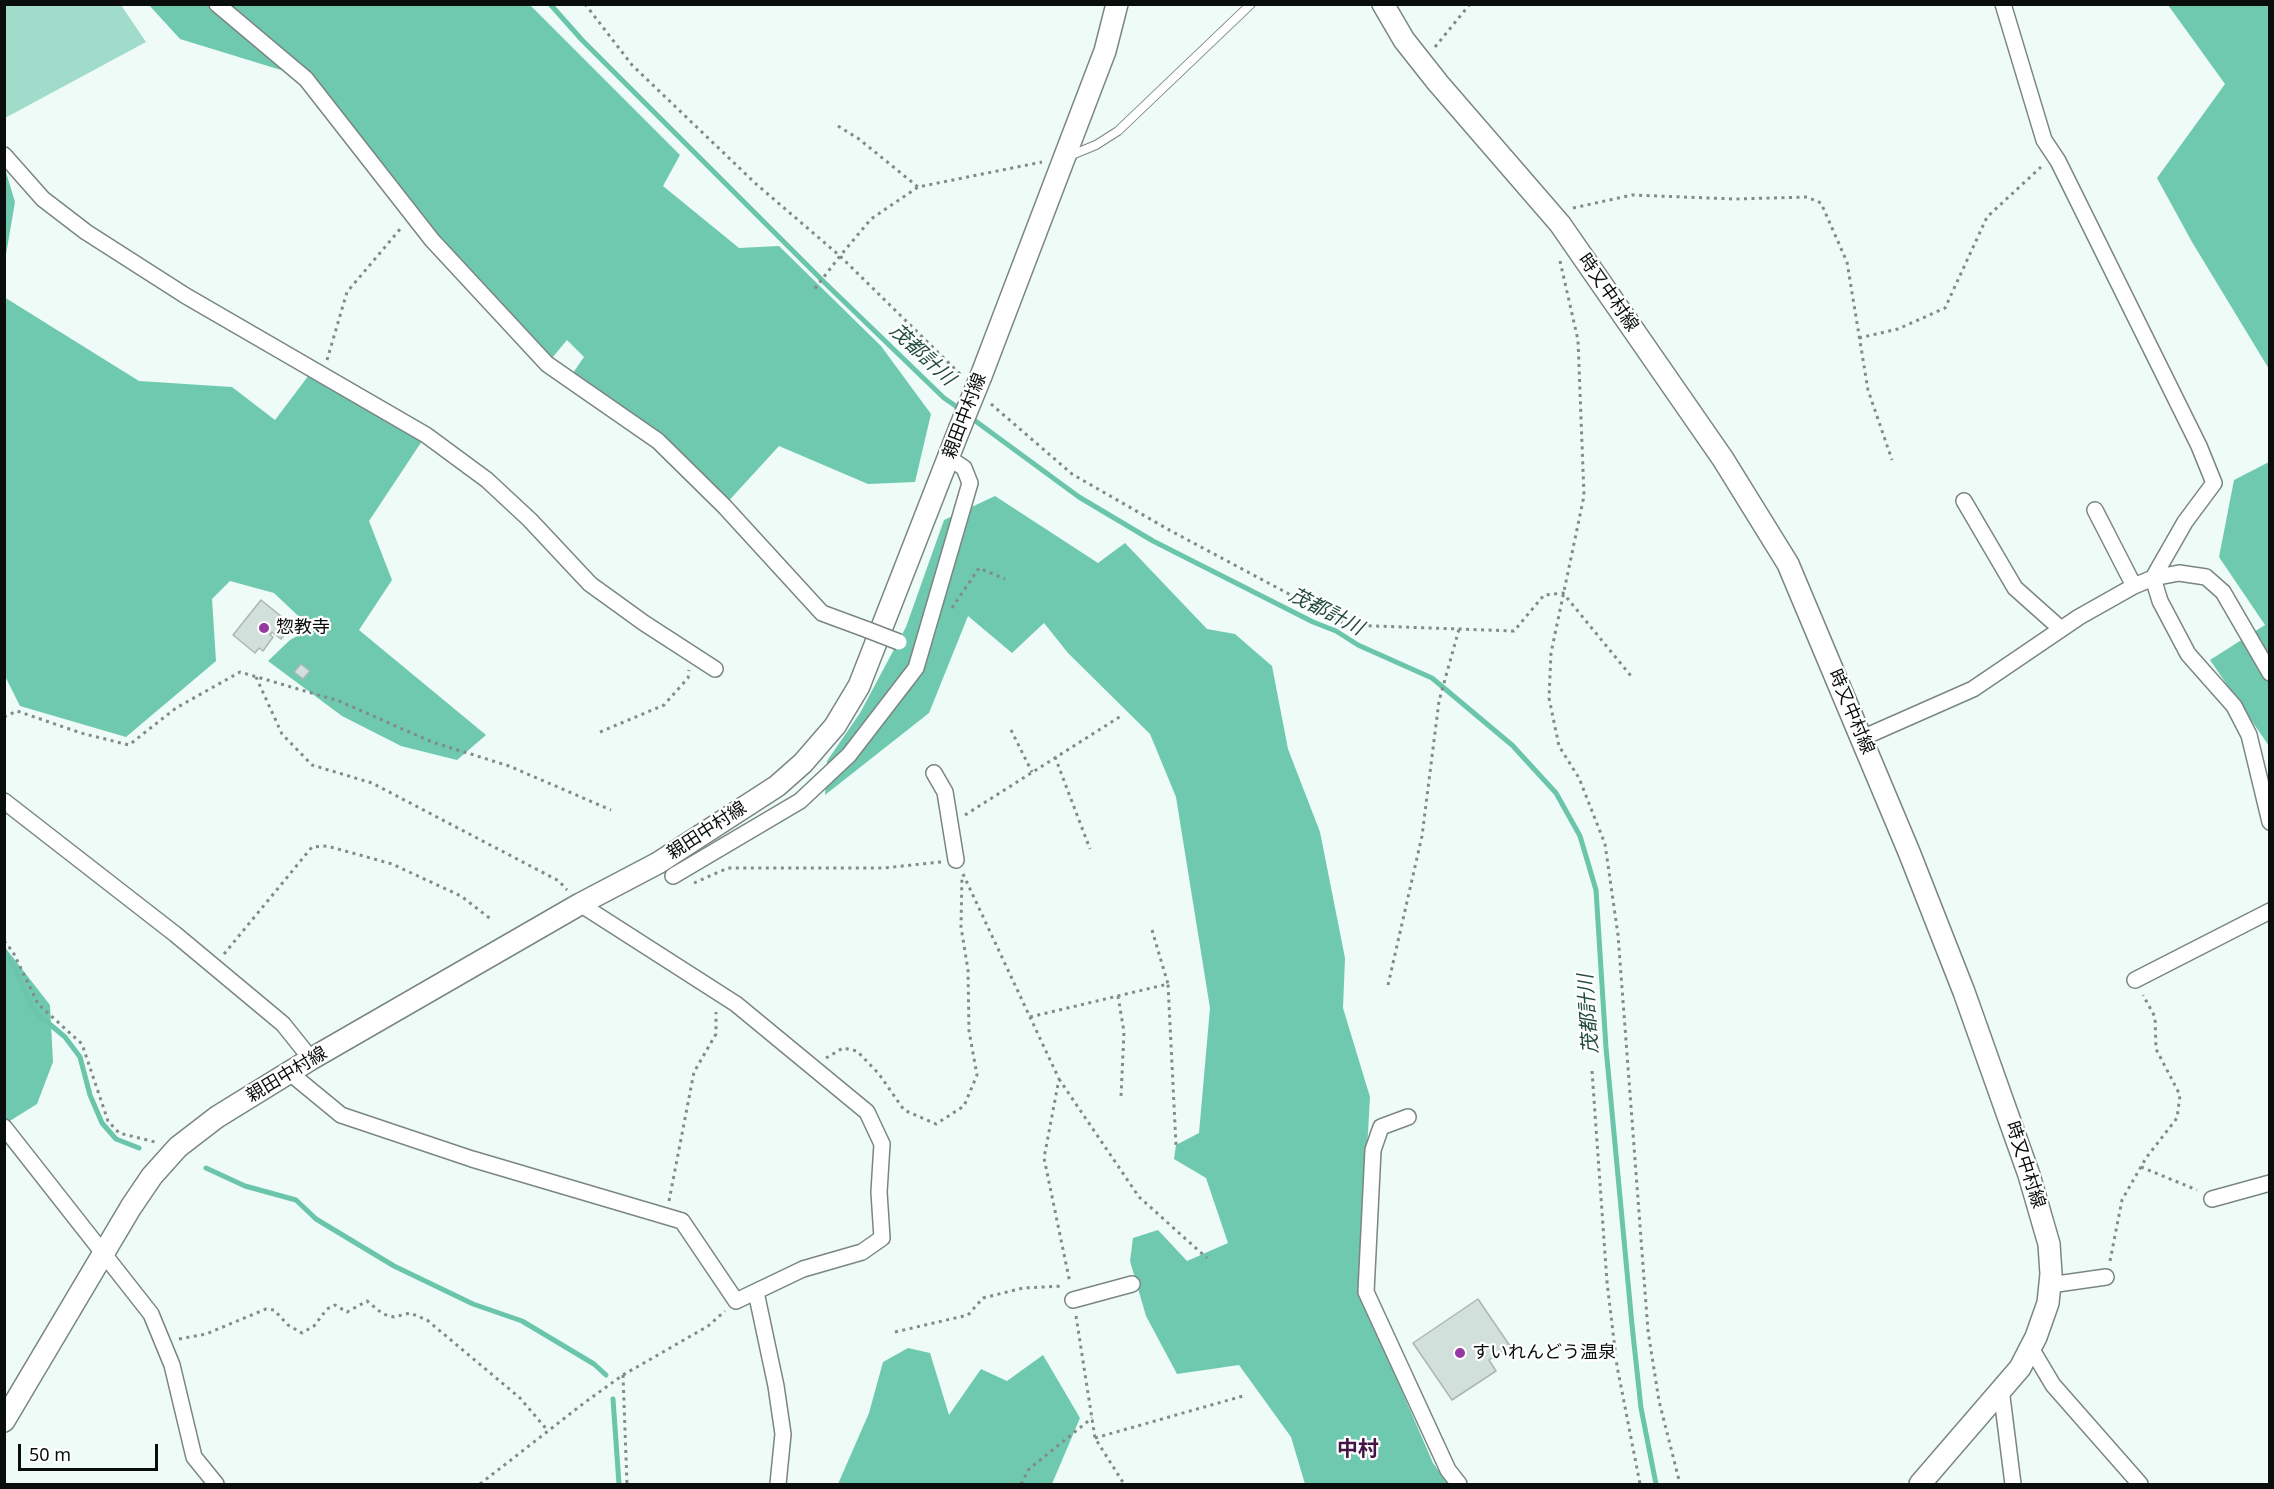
<!DOCTYPE html>
<meta charset="utf-8">
<style>
body{margin:0}
#map{position:relative;width:2274px;height:1489px;overflow:hidden;background:#eefbf7;font-family:"Noto Sans",sans-serif}
canvas{display:block}
.frame{position:absolute;inset:0;border:6px solid #090e0c;pointer-events:none}
.scale{position:absolute;left:18px;top:1444px;width:140px;height:27px;box-sizing:border-box;border:3px solid #090e0c;border-top:0;padding-left:8px;font-size:18px;line-height:21px;white-space:nowrap;color:#090e0c;-webkit-text-stroke:4px #fff;paint-order:stroke}
</style>
<div id="map">
<canvas width="2274" height="1489"></canvas>
<div class="frame"></div>
<div class="scale">50 m</div>
</div>
<script>
const ctx = document.querySelector('canvas').getContext('2d');
ctx.lineJoin = 'round';
function fill(path, color) { ctx.fillStyle = color; ctx.fill(path, 'evenodd'); }
const toPath = rows => new Path2D(rows.map(r => 'M' + r).join(''));
function stroke(path, color, width, dash) { ctx.strokeStyle = color; ctx.lineWidth = width; ctx.lineCap = dash ? 'butt' : 'round'; ctx.setLineDash(dash || []); ctx.stroke(path); }
function write(font, color, halo, rows, align = 'center') {
  ctx.font = font + ' "Noto Sans","Noto Sans JP",sans-serif'; ctx.lineWidth = 4.5; ctx.setLineDash([]); ctx.textBaseline = 'middle'; ctx.strokeStyle = halo; ctx.fillStyle = color; for (const [text, x, y, turn = 0] of rows) {
    ctx.save(); ctx.translate(x, y); ctx.rotate((+turn || 0) * Math.PI / 180); ctx.textAlign = isNaN(turn) ? turn : align; if (halo) ctx.strokeText(text, 0, 0); ctx.fillText(text, 0, 0); ctx.restore();
  }
}
fill(toPath([
 [5,4,121,5,146,42,5,118]
]), '#a1dcca');
fill(toPath([
 [149,5,530,5,680,155,663,186,739,248,779,246,881,346,931,414,915,482,868,484,779,446,724,506,658,441,568,380,584,357,567,340,547,364,442,251,307,78,180,39],
 [2168,5,2269,5,2269,369,2192,242,2157,178,2225,84],
 [5,169,15,202,5,260,4,169],
 [4,297,139,381,232,387,275,420,312,371,426,435,369,521,392,580,359,630,486,735,457,760,401,746,342,716,268,661,290,640,311,628,274,593,230,581,212,599,216,661,126,737,20,706,4,674],
 [2269,462,2269,746,2210,660,2265,625,2219,557,2234,480],
 [995,496,1098,563,1125,543,1207,629,1235,634,1272,666,1288,749,1320,832,1345,958,1343,1008,1370,1097,1359,1292,1433,1463,1448,1484,1305,1484,1291,1437,1239,1365,1177,1374,1146,1316,1130,1261,1133,1238,1158,1230,1187,1261,1228,1243,1206,1178,1174,1159,1176,1145,1199,1133,1210,1008,1176,797,1150,734,1068,653,1044,623,1012,653,968,616,929,713,825,795,827,761,860,713,906,627,944,520],
 [4,946,50,1005,53,1062,37,1104,5,1124],
 [908,1348,930,1353,949,1415,981,1369,1007,1381,1043,1355,1080,1418,1052,1484,838,1484,869,1413,883,1362]
]), '#6fc9af');
stroke(toPath([
 [550,4,582,40,826,284,944,398,963,411],
 [970,417,1079,497,1153,541,1313,622,1336,631,1358,645,1432,678,1512,745,1556,793,1580,836,1596,890,1606,1048,1632,1325,1641,1408,1656,1484],
 [4,953,14,967,34,1011,65,1037,80,1057,90,1095,102,1123,116,1139,139,1148],
 [206,1168,245,1186,296,1200,316,1219,394,1266,473,1304,522,1321,594,1364,606,1375],
 [613,1399,619,1484]
]), '#6bc5ab', 5);
const building = toPath([
 [261,600,292,625,281,639,272,632,270,635,273,637,263,651,259,648,255,653,233,635,261,600],
 [301,664,310,671,303,679,294,672,301,664],
 [1478,1299,1510,1346,1489,1360,1496,1371,1452,1400,1413,1343,1478,1299]
]);
fill(building, '#d2e0db');
stroke(building, '#aab7b2', 1.5);
const service = toPath([
 [1069,156,1096,145,1118,131,1251,4]
]);
const minor = toPath([
 [217,4,306,79,432,240,547,364,658,441,724,506,822,613,868,630],
 [2003,4,2044,140,2058,161,2199,446,2214,483,2185,522,2153,578,2160,601,2188,654,2234,706,2249,735,2270,822],
 [4,155,43,199,86,232,186,296,426,435,487,480,530,520,590,584,644,623,715,669],
 [1964,501,2015,588,2061,629],
 [2095,510,2134,586],
 [1862,738,1973,689,2079,617,2134,586,2153,578,2179,573,2206,577,2223,592,2270,673],
 [934,773,945,792,956,860],
 [4,801,175,934,283,1024,311,1059],
 [673,876,800,801,849,755,916,668,970,483,964,468,949,458],
 [2135,980,2270,911],
 [290,1073,341,1115,472,1159,682,1221,736,1301,803,1269,862,1252,882,1238,879,1192,882,1144,867,1112,736,1004,580,904],
 [1408,1117,1381,1127,1373,1150,1366,1292,1448,1470,1459,1484],
 [4,1127,151,1314,172,1365,194,1457,216,1484],
 [2212,1199,2270,1183],
 [2050,1285,2106,1277],
 [756,1292,776,1386,783,1434,778,1484],
 [1073,1300,1132,1284],
 [2031,1348,2053,1385,2140,1484],
 [2001,1389,2013,1484]
]);
const secondary = toPath([
 [1383,4,1404,40,1438,83,1560,224,1723,459,1788,564,1909,852,1964,992,2029,1175,2049,1244,2051,1274,2048,1303,2036,1337,2020,1368,1920,1484],
 [981,376,1105,51,1117,4],
 [4,1421,131,1207,152,1176,178,1147,217,1117,311,1059,580,904,658,863,777,786,803,763,835,726,859,686,959,430]
]);
stroke(service, '#7a8682', 10);
stroke(minor, '#7a8682', 18);
stroke(secondary, '#7a8682', 24);
stroke(toPath([
 [585,4,632,65,755,183,840,256,813,291],
 [1435,47,1470,4],
 [838,126,859,139,918,187],
 [1573,208,1632,195,1735,199,1807,197,1821,203,1847,262,1868,390,1892,460],
 [1560,261,1578,340,1584,496,1551,653,1549,698,1559,746,1579,778,1605,844,1618,935,1648,1331,1659,1401,1680,1484],
 [1859,338,1898,329,1945,308,1987,217,2041,167],
 [327,360,347,292,401,228],
 [960,374,840,256,871,219,918,187,1042,162],
 [991,404,1072,474,1171,531,1347,625,1514,631,1544,595,1563,593,1631,676],
 [952,608,979,568,1005,579],
 [256,677,282,734,312,765,372,783,559,881,567,890],
 [4,717,17,711,81,733,129,745,176,708,240,672,339,701,432,742,509,766,611,810],
 [1011,730,1032,772],
 [600,732,664,705,688,678,689,670],
 [1055,757,1090,849],
 [965,815,1121,716],
 [963,874,1059,1079,1044,1158,1070,1283],
 [694,883,728,868,883,868,941,862],
 [1152,930,1168,984],
 [4,941,13,952,38,1004,82,1044,108,1121,119,1133,155,1142],
 [224,954,312,847,327,846,392,864,461,896,492,920],
 [1388,985,1422,836,1439,701,1459,629],
 [1118,996,1124,1032,1121,1096],
 [1030,1017,1168,984,1176,1145],
 [826,1058,843,1048,857,1051,879,1074,904,1110,936,1124,964,1106,977,1075,969,1031,968,970,961,927,962,875],
 [1592,1071,1607,1282,1617,1366,1640,1484],
 [1059,1079,1139,1197,1207,1258],
 [2141,1167,2197,1190],
 [669,1201,694,1072,716,1034,716,1012],
 [2110,1261,2122,1200,2146,1158,2177,1118,2180,1095,2156,1049,2155,1017,2143,995],
 [1076,1316,1095,1438,1124,1484],
 [895,1332,968,1315,983,1298,1023,1288,1063,1286],
 [179,1339,206,1334,266,1309,274,1310,288,1325,302,1333,314,1326,327,1309,335,1305,347,1312,367,1301,383,1314,394,1317,410,1313,427,1320,520,1398,548,1431],
 [623,1375,627,1484],
 [1095,1438,1243,1396],
 [480,1484,584,1403,623,1375,708,1326,725,1311],
 [1021,1484,1029,1469,1092,1418]
]), '#828b88', 3, [3, 4.5]);
stroke(service, '#fff', 8);
stroke(minor, '#fff', 15);
stroke(secondary, '#fff', 21);
const minorBridge = toPath([
 [868,630,899,642]
]);
const secondaryBridge = toPath([
 [959,430,981,376]
]);
stroke(minorBridge, '#7a8682', 18, []);
stroke(secondaryBridge, '#7a8682', 24, []);
stroke(minorBridge, '#fff', 15);
stroke(secondaryBridge, '#fff', 21);
for (const [x, y, r, color] of [
 [264,628,6,"#9538a1"],
 [1460,1353,6,"#9538a1"]
]) { const dot = new Path2D(); dot.arc(x, y, r, 0, 2 * Math.PI); ctx.fillStyle = color; ctx.fill(dot); stroke(dot, '#fff', 2); }
write('18px', '#090e0c', '#fff', [
 ["時又中村線",1608,293,55],
 ["親田中村線",965,416,-69],
 ["時又中村線",1851,712,67],
 ["親田中村線",707,831,-33],
 ["親田中村線",287,1075,-31],
 ["時又中村線",2025,1165,72]
]);
write('18px', '#090e0c', '#fff', [
 ["惣教寺",276,628],
 ["すいれんどう温泉",1472,1353]
], 'left');
write('italic 20px', '#224b3f', '#fff', [
 ["茂都計川",922,355,43],
 ["茂都計川",1326,612,27],
 ["茂都計川",1589,1014,-94]
]);
write('bold 21px', '#431648', '#fff', [
 ["中村",1358,1450]
]);
</script>
